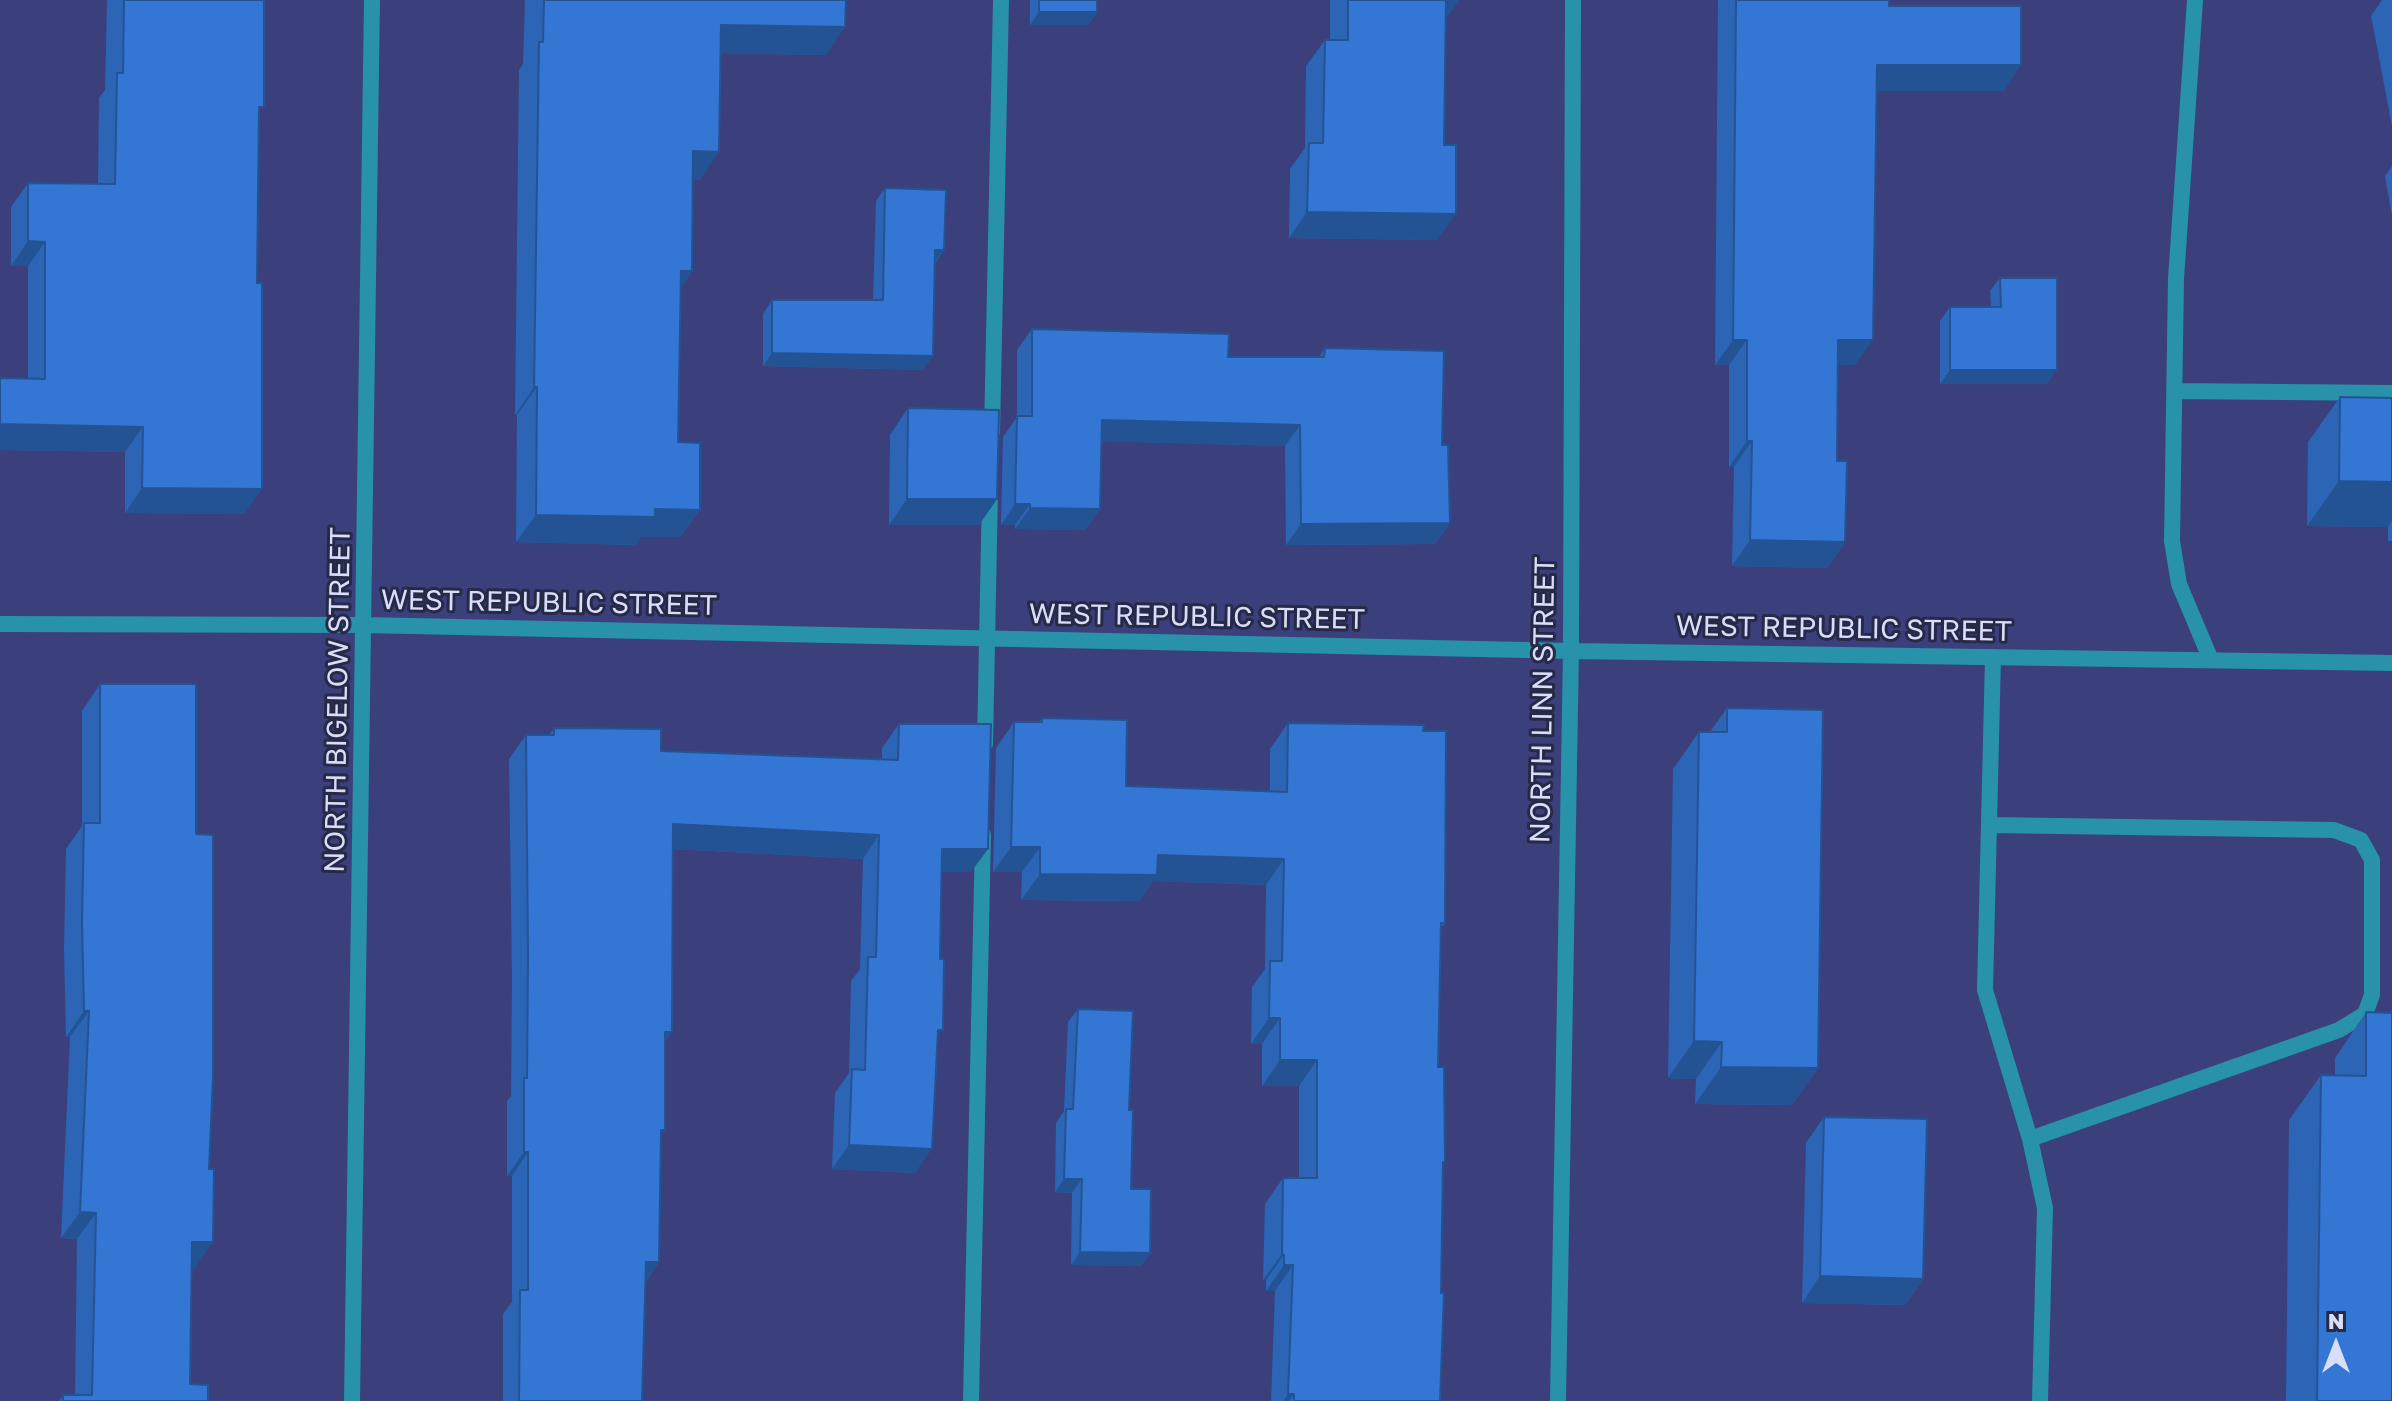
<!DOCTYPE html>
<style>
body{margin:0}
#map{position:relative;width:2392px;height:1401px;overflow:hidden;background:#3b3f7b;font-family:"Golos Text",sans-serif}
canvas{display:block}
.north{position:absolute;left:2296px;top:1305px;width:80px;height:80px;-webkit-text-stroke:6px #272a46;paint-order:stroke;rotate:0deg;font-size:22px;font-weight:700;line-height:32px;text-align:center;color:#d8ddf9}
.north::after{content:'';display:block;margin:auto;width:28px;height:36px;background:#d8ddf9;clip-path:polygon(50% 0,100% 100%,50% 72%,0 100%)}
</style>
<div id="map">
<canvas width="2392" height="1401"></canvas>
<div class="north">N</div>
</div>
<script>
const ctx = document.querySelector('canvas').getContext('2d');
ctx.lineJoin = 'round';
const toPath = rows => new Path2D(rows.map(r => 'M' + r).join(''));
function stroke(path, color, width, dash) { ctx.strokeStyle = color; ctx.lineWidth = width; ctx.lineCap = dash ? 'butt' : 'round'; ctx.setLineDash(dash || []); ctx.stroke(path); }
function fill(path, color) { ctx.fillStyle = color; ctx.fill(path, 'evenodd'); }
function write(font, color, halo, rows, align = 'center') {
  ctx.font = font + ' "Golos Text",sans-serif'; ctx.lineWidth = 6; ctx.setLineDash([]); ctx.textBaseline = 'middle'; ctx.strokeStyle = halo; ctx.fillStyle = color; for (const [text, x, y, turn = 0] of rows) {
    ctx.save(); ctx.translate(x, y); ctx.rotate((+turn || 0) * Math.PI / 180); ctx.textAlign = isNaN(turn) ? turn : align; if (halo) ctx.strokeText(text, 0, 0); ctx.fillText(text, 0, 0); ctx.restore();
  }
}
stroke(toPath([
 [2195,0,2176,279,2172,541,2179,584,2211,660],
 [2175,391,2392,393],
 [992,432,1001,0],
 [1993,657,1985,990,2030,1139,2045,1208,2040,1401],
 [985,744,990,491],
 [1989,825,2334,830,2361,840,2372,860,2372,995,2365,1014,2339,1030,2030,1139],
 [971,1401,983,835]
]), '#2892ab', 16);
stroke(toPath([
 [0,624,365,625,1571,651,2392,663],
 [352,1401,372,0],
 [1558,1401,1571,651,1573,0]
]), '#2892ab', 16);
fill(toPath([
 [107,0,264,0,244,514,125,513,125,452,0,450,0,378,28,379,28,266,11,266,11,207,28,183,98,184,99,98,105,90],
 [525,0,846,0,826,55,720,53,700,180,693,179,692,271,681,287,678,442,700,510,680,537,641,537,636,545,516,542,517,415,515,415,519,70,523,64],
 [1030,0,1097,0,1097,12,1088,25,1030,25],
 [1330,0,1459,0,1446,18,1437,240,1289,238,1290,169,1305,148,1306,66,1325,40,1330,40],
 [1718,0,1889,0,1889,6,2004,91,1876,91,1855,365,1838,365,1837,461,1845,542,1827,568,1732,566,1734,467,1729,467,1729,365,1715,365],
 [2382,0,2392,0,2392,126,2371,16],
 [2392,166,2392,216,2385,176],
 [885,188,944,250,935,264,923,370,763,366,763,314,772,300,873,300,876,201],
 [2000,278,2047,384,1940,384,1940,321,1950,307,1991,307,1990,291],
 [1032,329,1228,357,1319,357,1325,348,1442,445,1450,523,1435,544,1286,545,1285,446,1101,441,1100,509,1085,530,1015,529,1015,525,1001,525,1003,437,1017,417,1017,350],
 [2340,397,2392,398,2392,541,2388,541,2388,527,2307,526,2308,442],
 [908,408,997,499,979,525,889,525,890,435],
 [100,684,195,1268,192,1268,190,1384,208,1401,59,1401,63,1395,75,1395,77,1239,61,1238,70,1037,66,1037,64,949,66,849,82,826,82,711],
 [1727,708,1818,1068,1792,1105,1695,1104,1696,1079,1668,1078,1673,769,1699,732,1710,732],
 [1042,718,1126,786,1270,791,1270,749,1288,723,1423,731,1445,923,1441,928,1438,1067,1443,1164,1440,1401,1271,1401,1275,1291,1266,1291,1266,1280,1263,1280,1265,1204,1283,1178,1299,1178,1299,1086,1262,1086,1262,1044,1251,1044,1252,987,1265,969,1266,885,1153,881,1139,901,1021,900,1022,872,993,872,996,748,1014,722,1039,722],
 [899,724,971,872,941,872,937,1037,915,1173,832,1169,835,1093,849,1073,851,981,860,969,863,859,673,849,672,1032,665,1042,660,1137,659,1262,646,1281,642,1401,503,1401,503,1314,512,1302,512,1176,507,1176,507,1101,511,1096,512,979,509,759,526,735,549,735,554,728,661,751,882,760,882,748],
 [1078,1009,1129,1110,1131,1189,1150,1253,1141,1266,1071,1265,1072,1193,1055,1192,1056,1123,1064,1111,1068,1022],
 [2366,1012,2392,1401,2286,1401,2289,1120,2321,1075,2335,1075,2335,1058],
 [1824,1117,1923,1279,1905,1305,1802,1303,1806,1143]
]), '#2c65b6');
fill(toPath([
 [1442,0,1459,0,1445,19],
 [1039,12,1097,12,1088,25,1030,25],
 [721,25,845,27,826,55,701,53],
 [1877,65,2021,65,2004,91,1859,91],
 [693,151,719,152,700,180,674,179],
 [1307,212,1456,214,1437,240,1289,238],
 [28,241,45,242,28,266,11,266],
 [935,250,944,250,934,264],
 [681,271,692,271,673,299],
 [1733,340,1747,340,1729,365,1715,365],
 [1838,340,1873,340,1855,365,1821,365],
 [772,353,933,356,923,370,763,366],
 [1950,370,2057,370,2047,384,1940,384],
 [534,387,537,387,517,415,515,415],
 [1102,420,1300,425,1285,446,1087,441],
 [0,424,143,427,125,452,0,450],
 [1747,441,1752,441,1734,467,1729,467],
 [2339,481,2392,482,2392,521,2388,527,2307,526],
 [142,488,262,489,244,514,125,513],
 [907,499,997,499,979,525,889,525],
 [1015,504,1030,504,1015,525,1001,525],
 [1030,508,1100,509,1085,530,1015,529],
 [655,509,700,510,680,537,641,537,636,545,516,542,536,515],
 [1450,523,1435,544,1286,545,1301,524],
 [1750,540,1845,542,1827,568,1732,566],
 [673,824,879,835,863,859,656,848],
 [1011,847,1040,847,1022,872,993,872],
 [942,849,988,849,971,872,925,872],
 [1158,855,1284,859,1266,885,1153,881,1139,901,1021,900,1040,874],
 [84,1011,89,1011,70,1037,66,1037],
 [1269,1018,1280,1018,1262,1044,1251,1044],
 [665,1032,672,1032,656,1056],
 [1694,1041,1722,1042,1696,1079,1668,1078],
 [1280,1060,1317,1060,1299,1086,1262,1086],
 [1721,1067,1818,1068,1792,1105,1695,1104],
 [849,1145,932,1149,915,1173,832,1169],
 [524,1152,528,1152,512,1176,507,1176],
 [1064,1179,1082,1179,1072,1193,1055,1192],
 [80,1212,96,1213,77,1239,61,1238],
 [192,1242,213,1242,195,1268,174,1268],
 [1080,1252,1150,1253,1141,1266,1071,1265],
 [1282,1254,1284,1255,1266,1280,1263,1280],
 [646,1262,659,1262,642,1286],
 [1284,1265,1293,1265,1275,1291,1266,1291],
 [1820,1276,1923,1279,1905,1305,1802,1303],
 [1288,1394,1294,1394,1289,1401,1283,1401]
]), '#245394');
const building = toPath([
 [124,0,264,0,264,107,259,107,257,283,262,283,262,489,142,488,143,427,0,424,0,378,45,379,45,242,28,241,28,183,115,184,117,73,123,73,124,0],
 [544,0,846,0,845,27,721,25,719,152,693,151,692,271,681,271,678,442,700,443,700,510,655,509,655,517,536,515,537,387,534,387,539,42,543,42,544,0],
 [1039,0,1097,0,1097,12,1039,12,1039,0],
 [1348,0,1446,0,1444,145,1456,145,1456,214,1307,212,1309,143,1323,143,1325,40,1348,40,1348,0],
 [1736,0,1889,0,1889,6,2021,6,2021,65,1877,65,1873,340,1838,340,1837,461,1847,461,1845,542,1750,540,1752,441,1747,441,1747,340,1733,340,1736,0],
 [885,188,946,190,944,250,935,250,933,356,772,353,772,300,883,300,885,188],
 [2000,278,2057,278,2057,370,1950,370,1950,307,2001,307,2000,278],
 [1032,329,1229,334,1228,357,1324,357,1325,348,1444,351,1442,445,1448,445,1450,523,1301,524,1300,425,1102,420,1100,509,1030,508,1030,504,1015,504,1017,416,1032,416,1032,329],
 [2340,397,2392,398,2392,482,2339,481,2340,397],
 [908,408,999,410,997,499,907,499,908,408],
 [100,684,196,684,196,834,213,835,213,1076,209,1169,214,1169,213,1242,192,1242,190,1384,208,1385,208,1401,63,1401,63,1395,92,1395,96,1213,80,1212,89,1011,84,1011,82,923,84,823,100,823,100,684],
 [1727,708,1823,710,1818,1068,1721,1067,1722,1042,1694,1041,1699,732,1727,732,1727,708],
 [1042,718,1127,720,1126,786,1287,792,1288,723,1424,725,1423,731,1446,731,1445,923,1441,923,1438,1067,1444,1067,1445,1162,1443,1162,1441,1293,1444,1293,1440,1401,1294,1401,1294,1394,1288,1394,1293,1265,1284,1265,1284,1255,1282,1254,1283,1178,1317,1178,1317,1060,1280,1060,1280,1018,1269,1018,1270,961,1282,961,1284,859,1158,855,1157,875,1040,874,1040,847,1011,847,1014,722,1042,722,1042,718],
 [899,724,991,724,988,849,942,849,940,959,944,959,943,1030,938,1030,932,1149,849,1145,852,1069,865,1070,868,957,876,957,879,835,673,824,672,1032,665,1032,665,1130,661,1130,659,1262,646,1262,642,1401,519,1401,520,1290,528,1290,528,1152,524,1152,524,1078,527,1078,528,955,526,735,554,735,554,728,661,729,661,751,898,760,899,724],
 [1078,1009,1133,1011,1129,1110,1133,1110,1131,1189,1151,1189,1150,1253,1080,1252,1082,1179,1064,1179,1066,1109,1073,1109,1078,1009],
 [2366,1012,2392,1013,2392,1401,2317,1401,2321,1075,2366,1076,2366,1012],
 [1824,1117,1927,1119,1923,1279,1820,1276,1824,1117]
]);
fill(building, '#3376d4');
stroke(building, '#245394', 2);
write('28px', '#d8ddf9', '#272a46', [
 ["WEST REPUBLIC STREET",549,603,1],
 ["WEST REPUBLIC STREET",1197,617,1],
 ["WEST REPUBLIC STREET",1844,629,1],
 ["NORTH BIGELOW STREET",338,700,-89],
 ["NORTH LINN STREET",1543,700,-89]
]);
</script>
